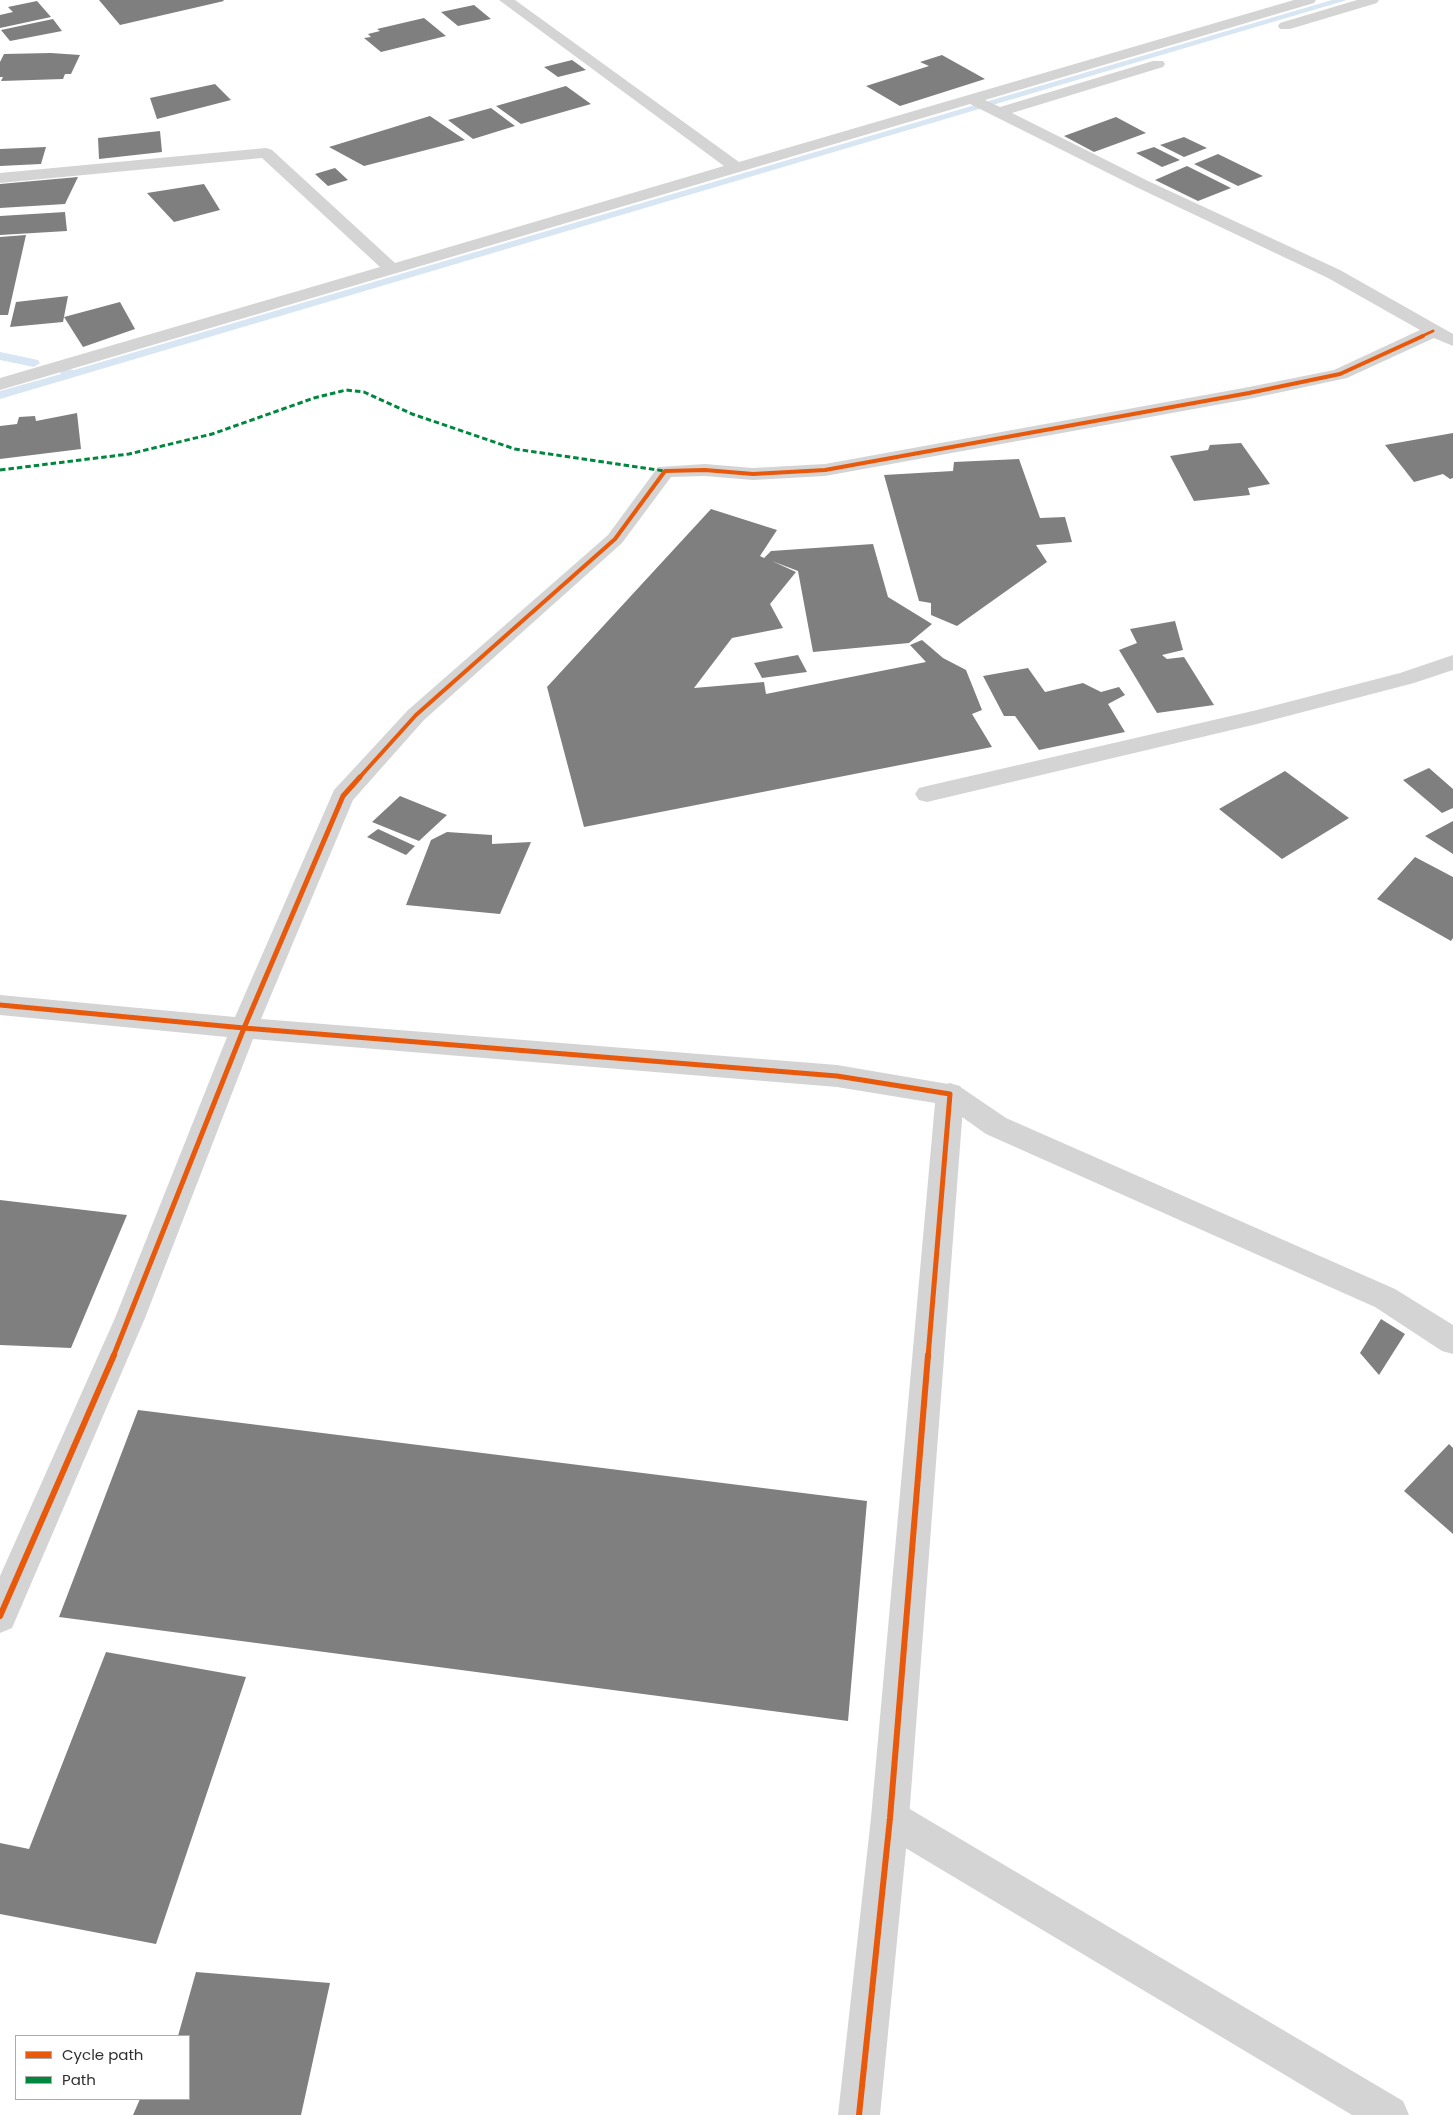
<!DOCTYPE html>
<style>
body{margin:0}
#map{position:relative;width:1453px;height:2115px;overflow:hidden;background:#fff;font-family:Poppins,sans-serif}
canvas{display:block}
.legend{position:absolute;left:15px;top:2035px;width:175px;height:65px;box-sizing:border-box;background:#fff;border:1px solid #acacac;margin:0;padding:6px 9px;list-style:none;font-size:15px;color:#2f2f2f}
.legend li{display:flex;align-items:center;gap:10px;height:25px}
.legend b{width:25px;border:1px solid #acacac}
</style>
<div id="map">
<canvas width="1453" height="2115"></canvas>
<ul class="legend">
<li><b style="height:6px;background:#e8590c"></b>Cycle path</li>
<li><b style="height:6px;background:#00873e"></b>Path</li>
</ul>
</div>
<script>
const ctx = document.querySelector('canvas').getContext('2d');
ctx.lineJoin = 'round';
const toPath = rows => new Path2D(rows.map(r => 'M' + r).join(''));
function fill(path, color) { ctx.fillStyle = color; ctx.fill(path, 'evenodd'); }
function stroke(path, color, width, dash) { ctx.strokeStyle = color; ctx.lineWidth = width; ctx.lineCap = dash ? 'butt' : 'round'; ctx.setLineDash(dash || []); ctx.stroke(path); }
fill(toPath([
 [1332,0,1347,0,0,399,0,391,61,374,59,371,61,368,74,370,1332,0],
 [0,352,38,360,40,363,34,367,0,360,0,352]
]), '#d8e5f3');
fill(toPath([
 [99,0,223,0,224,1,120,25],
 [37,1,51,17,0,28,0,15,13,12,8,7],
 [474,5,491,19,458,26,441,12],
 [424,18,446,36,381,52,364,38,371,37,368,34,380,31,377,29],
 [53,19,62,31,10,41,1,30],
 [51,53,80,55,71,74,65,74,63,79,1,81,3,77,0,77,0,62,4,54],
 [942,55,985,79,900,106,866,86,929,66,920,62],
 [572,60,586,70,558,77,544,67],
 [215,84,231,100,157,119,150,98],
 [566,86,591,104,521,124,496,106],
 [491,108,515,126,473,139,448,120],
 [430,116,465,140,364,166,329,147],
 [1116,117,1146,133,1094,152,1064,136],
 [160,131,162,152,99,159,98,138],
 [1184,137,1207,148,1184,157,1160,145],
 [46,147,41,164,0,166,0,149],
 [1154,147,1180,160,1162,167,1136,153],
 [1218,154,1263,176,1238,186,1194,164],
 [1187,166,1231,188,1198,201,1155,180],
 [335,168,348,180,328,186,315,174],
 [78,177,65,204,0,208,0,184],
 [204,184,220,210,174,222,147,193],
 [65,212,67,231,0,235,0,216],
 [26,235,8,315,0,315,0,237],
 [68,296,63,322,10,327,16,302],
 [120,302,135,329,83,347,64,317],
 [77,413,81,449,0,459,0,426,17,424,19,417,35,416,36,421],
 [1453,433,1453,478,1450,479,1443,474,1414,482,1385,445],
 [1241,443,1270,484,1248,488,1250,495,1194,501,1170,456,1208,450,1210,445],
 [1019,459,1040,518,1065,517,1072,542,1036,545,1047,562,957,626,931,615,931,603,919,601,884,475,953,471,954,462],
 [711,509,777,530,760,556,764,558,771,551,873,544,888,597,932,624,909,643,813,652,798,571,772,561,796,572,770,604,783,628,732,638,694,688,764,682,766,694,926,662,910,645,922,640,943,658,966,670,982,710,972,714,992,747,584,827,547,687],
 [1175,621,1183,650,1162,655,1167,659,1184,657,1214,705,1157,713,1119,650,1137,643,1130,629],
 [798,655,807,672,762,678,754,663],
 [1028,668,1045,692,1083,683,1101,692,1119,687,1125,695,1108,704,1125,732,1039,750,1015,716,1004,716,983,676],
 [1429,768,1453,789,1453,808,1442,813,1403,780],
 [1285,771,1349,818,1282,859,1219,809],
 [400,796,447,815,419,841,372,822],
 [1453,821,1453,854,1425,836],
 [378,829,415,846,406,855,367,837],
 [447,832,492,835,492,844,531,842,500,914,406,905,431,840],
 [1415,857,1453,877,1453,938,1451,941,1377,899],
 [0,1200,127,1215,71,1348,0,1345],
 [1381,1319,1405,1334,1379,1375,1360,1353],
 [138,1410,867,1501,848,1721,59,1617],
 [1449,1444,1453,1448,1453,1534,1404,1491],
 [106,1652,246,1677,156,1944,0,1914,0,1843,29,1849],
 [196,1972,330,1983,301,2115,133,2115,140,2099,189,2099,189,2036,178,2036]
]), '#7f7f7f');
fill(toPath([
 [1453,655,1453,670,1414,683,1257,724,927,802,919,800,915,794,919,788,927,786,1257,710,1400,673,1453,655],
 [950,1083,959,1086,1006,1118,1395,1289,1453,1325,1453,1354,1442,1351,1375,1307,986,1134,941,1102,937,1094,941,1086,950,1083],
 [890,1800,903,1805,1403,2101,1409,2115,1352,2115,877,1831,872,1818,877,1805,890,1800]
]), '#d4d4d4');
fill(toPath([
 [499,0,515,0,739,162,1294,0,1316,0,1314,3,985,100,1000,107,1153,61,1163,61,1165,64,1163,67,1012,113,1148,181,1340,270,1453,334,1453,346,1434,338,1347,378,1249,399,825,476,753,480,705,476,671,477,622,543,424,720,353,800,261,1019,837,1065,960,1086,964,1094,909,1818,880,2115,838,2115,871,1818,935,1103,837,1087,253,1039,145,1318,12,1628,0,1633,0,1576,115,1318,227,1037,0,1015,0,995,235,1017,334,790,408,710,608,535,658,467,705,464,753,468,825,464,1249,387,1334,370,1420,330,1328,278,1136,187,970,104,0,390,0,378,380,267,262,158,0,183,0,173,266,148,272,150,395,263,724,166,499,0],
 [1357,0,1379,0,1377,3,1290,29,1280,29,1278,26,1280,23,1357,0]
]), '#d4d4d4');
stroke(toPath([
 [0,470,129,454,212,434,314,398,346,390,364,392,412,414,515,449,665,471]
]), '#00873e', 3, [5.5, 3]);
stroke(toPath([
 [1420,337,1433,331]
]), '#e8590c', 3);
stroke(toPath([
 [359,778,416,715,615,539,665,471,705,470,753,474,825,470,1249,393,1340,374,1423,336]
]), '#e8590c', 4);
stroke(toPath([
 [0,1005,244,1028,837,1076,950,1094,928,1357],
 [113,1357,244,1028,343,796,360,777]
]), '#e8590c', 5);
stroke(toPath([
 [0,1616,114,1355],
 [859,2115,890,1818,928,1355]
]), '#e8590c', 6);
</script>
